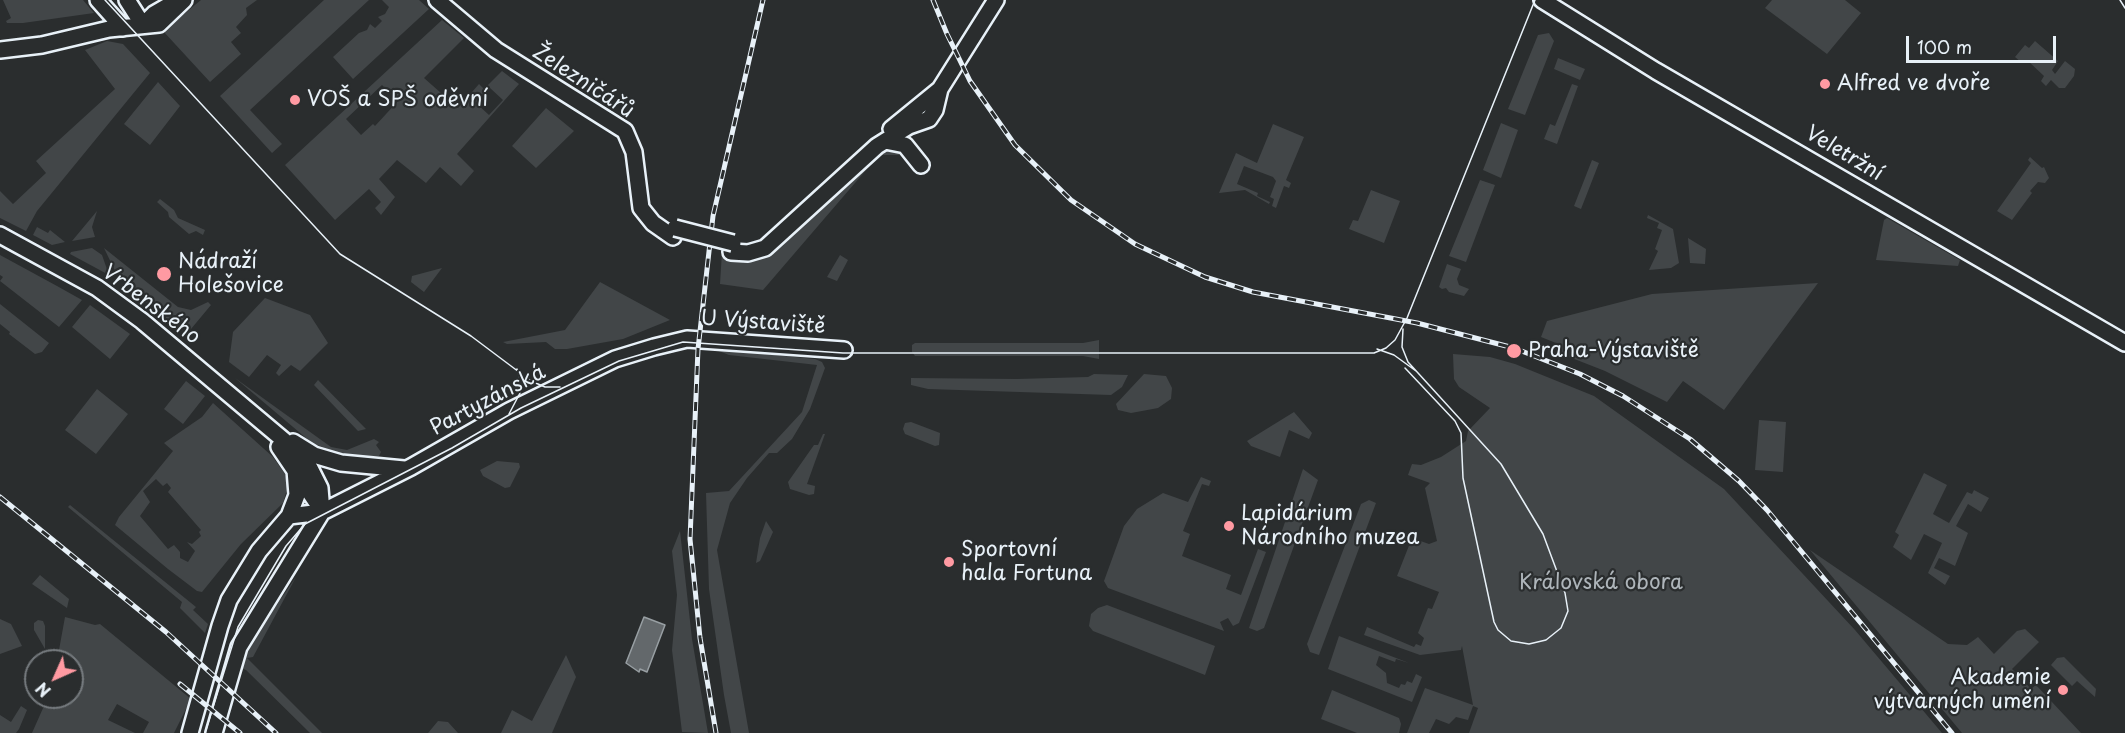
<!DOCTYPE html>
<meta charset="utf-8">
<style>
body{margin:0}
#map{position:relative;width:2125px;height:733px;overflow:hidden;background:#2a2d2e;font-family:"Playpen Sans",sans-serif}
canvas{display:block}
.north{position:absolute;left:24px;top:649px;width:60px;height:60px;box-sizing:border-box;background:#2a2d2e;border:2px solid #767b7f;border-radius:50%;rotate:225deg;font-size:16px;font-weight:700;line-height:24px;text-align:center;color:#e8f1f8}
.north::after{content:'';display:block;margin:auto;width:21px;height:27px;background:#ff9aa2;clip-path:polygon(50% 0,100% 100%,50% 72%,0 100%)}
.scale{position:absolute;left:1906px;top:36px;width:150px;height:27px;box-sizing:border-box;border:3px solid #e8f1f8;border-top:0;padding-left:8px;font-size:18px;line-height:21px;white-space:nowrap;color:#e8f1f8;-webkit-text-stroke:4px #2a2d2e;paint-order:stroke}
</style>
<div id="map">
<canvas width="2125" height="733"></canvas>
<div class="north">N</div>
<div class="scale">100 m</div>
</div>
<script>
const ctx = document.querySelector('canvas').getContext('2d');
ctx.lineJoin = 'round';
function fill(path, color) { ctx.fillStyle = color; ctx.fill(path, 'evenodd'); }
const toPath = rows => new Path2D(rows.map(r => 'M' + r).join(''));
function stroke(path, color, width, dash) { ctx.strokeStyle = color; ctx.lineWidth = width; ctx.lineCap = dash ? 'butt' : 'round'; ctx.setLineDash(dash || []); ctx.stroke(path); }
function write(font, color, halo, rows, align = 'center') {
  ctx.font = font + ' "Playpen Sans",sans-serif'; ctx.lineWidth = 4.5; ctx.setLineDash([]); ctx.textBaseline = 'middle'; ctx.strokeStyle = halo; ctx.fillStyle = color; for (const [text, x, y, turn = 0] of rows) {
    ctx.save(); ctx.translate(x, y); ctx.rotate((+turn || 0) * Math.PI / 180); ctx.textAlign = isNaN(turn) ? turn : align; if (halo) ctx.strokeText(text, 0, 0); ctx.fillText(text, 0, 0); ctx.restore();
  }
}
fill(toPath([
 [3,0,83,0,94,13,23,23,7,23,6,21,11,18],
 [201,0,257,0,246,8,247,15,236,27,241,33,231,42,241,54,210,82,163,31],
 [324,0,369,0,250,110,282,144,272,153,220,96],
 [382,0,419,0,429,9,353,79,333,57,359,33,367,30,370,24,375,28,382,21,378,17,385,14,389,7],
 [1772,0,1845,0,1861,13,1827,54,1765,8],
 [442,20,464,38,424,78,458,108,479,84,484,89,502,71,519,84,457,154,474,171,461,186,440,167,426,183,397,160,379,179,395,197,381,215,375,208,381,202,369,189,335,220,285,165],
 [382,85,398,101,375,126,373,124,361,135,346,119],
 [490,88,503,100,489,115,476,103],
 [1549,33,1554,41,1525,115,1508,109,1538,35],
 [107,41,123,44,150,73,37,211,26,231,0,218,0,191,13,204,46,173,36,161,115,89,85,50],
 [2035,41,2058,61,2052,70,2055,74,2065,61,2075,69,2074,76,2065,88,2059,88,2051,80,2046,86,2041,81,2044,76,2027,60,2022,63,2015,57,2025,45,2029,48],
 [1558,58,1585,69,1580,80,1554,69],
 [158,82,180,106,150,145,124,124],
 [1572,84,1578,86,1557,144,1544,139,1550,124,1555,126],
 [546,108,574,131,536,168,512,146],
 [1501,123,1518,130,1501,178,1483,170],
 [1273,124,1304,137,1286,180,1291,183,1289,188,1284,186,1276,208,1272,206,1274,199,1270,197,1276,181,1273,177,1244,166,1237,184,1258,193,1257,196,1270,202,1269,204,1245,190,1219,193,1236,153,1257,163],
 [897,147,904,155,879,155,763,290,720,284,722,252,750,261,770,255,882,149],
 [2030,157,2042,168,2044,167,2049,178,2045,183,2038,182,2030,191,2032,193,2012,220,1997,211,2031,163,2028,160],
 [1592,160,1599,163,1581,209,1574,206],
 [1480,180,1495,185,1466,262,1449,256],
 [1371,190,1400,201,1384,243,1349,229,1353,220,1358,221],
 [160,199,174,210,178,218,205,230,203,235,196,231,189,234,169,217,168,212,157,202],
 [97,211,92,227,95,237,72,241],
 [1648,215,1673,229,1679,263,1671,268,1649,270,1658,251,1655,249,1662,230,1657,228,1659,223,1647,218],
 [1887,218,1960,260,1958,266,1876,260,1884,220],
 [37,227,48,233,50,230,65,242,52,245,33,235],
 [1688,238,1706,249,1705,264,1690,263],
 [92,248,102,255,109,275,70,254,71,252],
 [104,248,178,307,191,310,208,302,211,305,186,335,134,294,130,290,133,285,116,273],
 [0,255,57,286,82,300,59,327,0,281,3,277,0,275],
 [840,255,848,260,837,281,827,277],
 [1447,264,1461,269,1457,279,1459,285,1469,289,1464,296,1449,292,1446,288,1442,289,1439,287],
 [442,268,424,292,411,282,412,276],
 [600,282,670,320,623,339,567,349,555,349,546,342,507,344,503,342,565,330],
 [1818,283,1724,410,1683,381,1667,402,1605,371,1559,353,1561,345,1541,337,1547,321,1652,294],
 [265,298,310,315,328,343,300,371,291,365,279,376,276,373,281,365,267,355,249,377,229,362,233,332],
 [0,304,49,343,42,352,35,354,9,334,10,332,0,324],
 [90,305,130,334,110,359,72,327],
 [1099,340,1099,359,1083,356,915,356,912,352,912,345,915,343,1083,343],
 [714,349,815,359,822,362,825,368,810,409,792,439,777,453,769,453,747,478,730,503,717,550,749,733,731,733,724,695,709,589,706,493,729,491,802,412,817,365,729,355],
 [1453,354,1490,357,1515,364,1594,396,1724,489,1855,630,1942,733,1469,733,1478,708,1473,706,1468,720,1456,717,1449,724,1436,719,1429,733,1407,733,1425,688,1473,705,1462,646,1461,650,1420,655,1364,635,1367,627,1414,647,1416,644,1421,646,1424,638,1418,633,1428,608,1432,609,1439,592,1397,576,1412,538,1429,544,1437,541,1425,488,1430,483,1408,475,1412,464,1421,465,1441,457,1466,441,1468,431,1490,408,1459,387,1454,379],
 [1094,374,1128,375,1122,387,1111,395,928,389,911,385,911,378,1017,379,1088,377],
 [1144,374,1166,376,1172,388,1171,399,1158,408,1142,411,1131,413,1118,410,1116,404],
 [235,378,331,447,347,450,374,439,379,442,376,445,381,452,379,456,349,457,312,443],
 [318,380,366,429,358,431,314,385],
 [186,381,205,396,183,424,164,409],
 [97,389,128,414,96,454,65,430],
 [213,403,273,457,285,474,288,486,283,503,241,544,202,592,197,591,168,569,115,525,119,517,173,451,164,443,202,417],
 [156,479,163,486,167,483,171,488,168,492,201,530,199,532,201,536,192,544,187,542,195,551,188,562,180,558,180,552,174,545,168,549,140,516,150,502,143,491],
 [1294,412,1312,433,1309,439,1289,430,1280,457,1251,446,1247,441],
 [1759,420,1786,422,1783,472,1755,470],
 [911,422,940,433,939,445,935,446,905,434,903,429,905,423],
 [823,434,825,434,807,484,815,486,814,494,809,495,790,489,788,482,814,445,818,445],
 [497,461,519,463,520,467,510,487,505,488,483,476,480,470],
 [1303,469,1318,480,1264,628,1257,631,1249,628],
 [1924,473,1947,485,1933,514,1949,523,1967,492,1972,494,1974,490,1989,498,1981,512,1968,504,1956,526,1968,533,1955,566,1939,558,1934,568,1950,576,1945,585,1928,573,1942,543,1924,534,1911,560,1893,547,1899,535,1895,532],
 [1201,477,1211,481,1209,486,1202,484,1183,531,1190,534,1182,556,1231,575,1226,589,1241,595,1258,549,1266,552,1239,623,1233,626,1228,618,1220,622,1224,631,1108,588,1104,581,1124,526,1137,509,1163,493,1188,502],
 [1369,500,1376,503,1319,655,1310,652,1307,644,1361,504],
 [70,505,196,607,193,610,208,624,205,633,180,608,182,602,68,507],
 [766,521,773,532,760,561,756,563,760,538],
 [680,531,692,639,708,733,682,732,672,650,677,595,672,551],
 [1810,550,1948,644,1967,645,1978,637,1994,654,2017,631,2025,629,2039,642,2012,669,2031,689,2036,685,2081,733,1962,733],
 [40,575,69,599,67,608,32,584],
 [296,577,253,657,247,658,322,733,310,733,246,670,241,668,255,636],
 [1107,605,1215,646,1205,675,1093,631,1089,626,1091,614,1098,608],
 [65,617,95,625,100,624,191,699,174,733,143,733,149,722,117,704,108,720,135,733,32,733,48,697,72,697,72,661,57,661],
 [0,619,11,624,22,646,0,654],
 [38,620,43,621,45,626,45,649,34,630,34,623],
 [1339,636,1409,663,1396,659,1395,662,1379,656,1376,665,1386,673,1387,683,1399,688,1401,684,1405,685,1407,681,1412,683,1416,674,1422,677,1412,702,1328,669],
 [566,655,576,677,552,733,501,733,512,710,532,721],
 [2064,657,2096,689,2095,697,2077,681,2072,686,2051,665,2057,658],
 [1332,690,1399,718,1401,724,1399,733,1357,733,1321,719],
 [21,706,27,710,19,729,16,733,0,733,0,715,11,722],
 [438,721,448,722,458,733,428,733]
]), '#424648');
const water = toPath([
 [644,617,665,625,647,672,640,669,639,672,626,663,644,617]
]);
fill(water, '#63686b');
stroke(water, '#989fa3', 1.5);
const secondary = toPath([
 [98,0,123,28],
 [127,0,143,25],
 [437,0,496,50,625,131,634,152,641,208,653,223,673,237],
 [1542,0,1656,71,2125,343],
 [143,25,154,14,178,0],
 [0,50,42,45,109,29,159,24,184,0],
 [891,129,940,89],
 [885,141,905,145,921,165],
 [0,235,97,288,142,321,293,448,310,468,320,488,322,512,239,647,214,733],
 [731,252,748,253,765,248,877,146,909,126,929,119,935,110,940,89,996,0],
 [293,442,314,455,341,463,404,469],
 [279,447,321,509],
 [289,516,297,495,295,470],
 [190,733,220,626,229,600,259,551,289,516,322,512,411,467,509,411,615,359,654,347,687,339,844,350]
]);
stroke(secondary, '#e8f1f8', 20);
stroke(secondary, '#2a2d2e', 15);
stroke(toPath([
 [105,0,340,254,471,336,531,381,545,387,560,387],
 [2120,0,2125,8],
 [1403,329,1402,347,1408,362,1501,464,1543,534,1565,593,1568,611,1561,628,1546,640,1529,644,1511,641,1498,630,1494,622,1463,478,1461,433,1455,421,1405,368],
 [1377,349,1394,355,1416,371],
 [509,414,520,393,521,382,517,369],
 [205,733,238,627,286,546,305,524,452,448,521,408,619,361,683,342,843,353,1374,353,1386,348,1395,340,1407,318,1535,0]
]), '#e8f1f8', 1.5);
const rail = toPath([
 [933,0,947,34,970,81,1015,145,1071,200,1135,244,1205,277,1253,292,1417,323,1514,348,1580,374,1623,396,1690,439,1739,481,1767,510,1952,733],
 [0,497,166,632,276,733],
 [180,684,240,733],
 [716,733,700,638,690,539,698,349,713,216,763,0]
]);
stroke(rail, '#e8f1f8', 5);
stroke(rail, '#2a2d2e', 3, [9]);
const secondaryBridge = toPath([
 [675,228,733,243]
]);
stroke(secondaryBridge, '#e8f1f8', 20, []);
stroke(secondaryBridge, '#2a2d2e', 15);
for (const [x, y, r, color] of [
 [1825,84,6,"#ff9aa2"],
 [295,100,6,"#ff9aa2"],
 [164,274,8,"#ff9aa2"],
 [1514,351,8,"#ff9aa2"],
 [1229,526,6,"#ff9aa2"],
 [949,562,6,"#ff9aa2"],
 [2063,690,6,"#ff9aa2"]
]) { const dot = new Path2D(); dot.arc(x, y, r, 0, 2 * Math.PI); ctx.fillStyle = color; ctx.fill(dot); stroke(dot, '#2a2d2e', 2); }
write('21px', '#e8f1f8', '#2a2d2e', [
 ["Železničářů",583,82,33],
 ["Veletržní",1844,154,31],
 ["Vrbenského",151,305,37],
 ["U Výstaviště",763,323,4],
 ["Partyzánská",488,401,-28]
]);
write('21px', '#e8f1f8', '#2a2d2e', [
 ["Alfred ve dvoře",1837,84],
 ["VOŠ a SPŠ oděvní",307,100],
 ["Nádraží",178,262],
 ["Holešovice",178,286],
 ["Praha-Výstaviště",1528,351],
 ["Lapidárium",1241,514],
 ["Národního muzea",1241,538],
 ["Sportovní",961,550],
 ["hala Fortuna",961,574],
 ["Akademie",2051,678,"right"],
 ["výtvarných umění",2051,702,"right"]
], 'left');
write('21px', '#aeb5ba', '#2a2d2e', [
 ["Královská obora",1601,583]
]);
</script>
